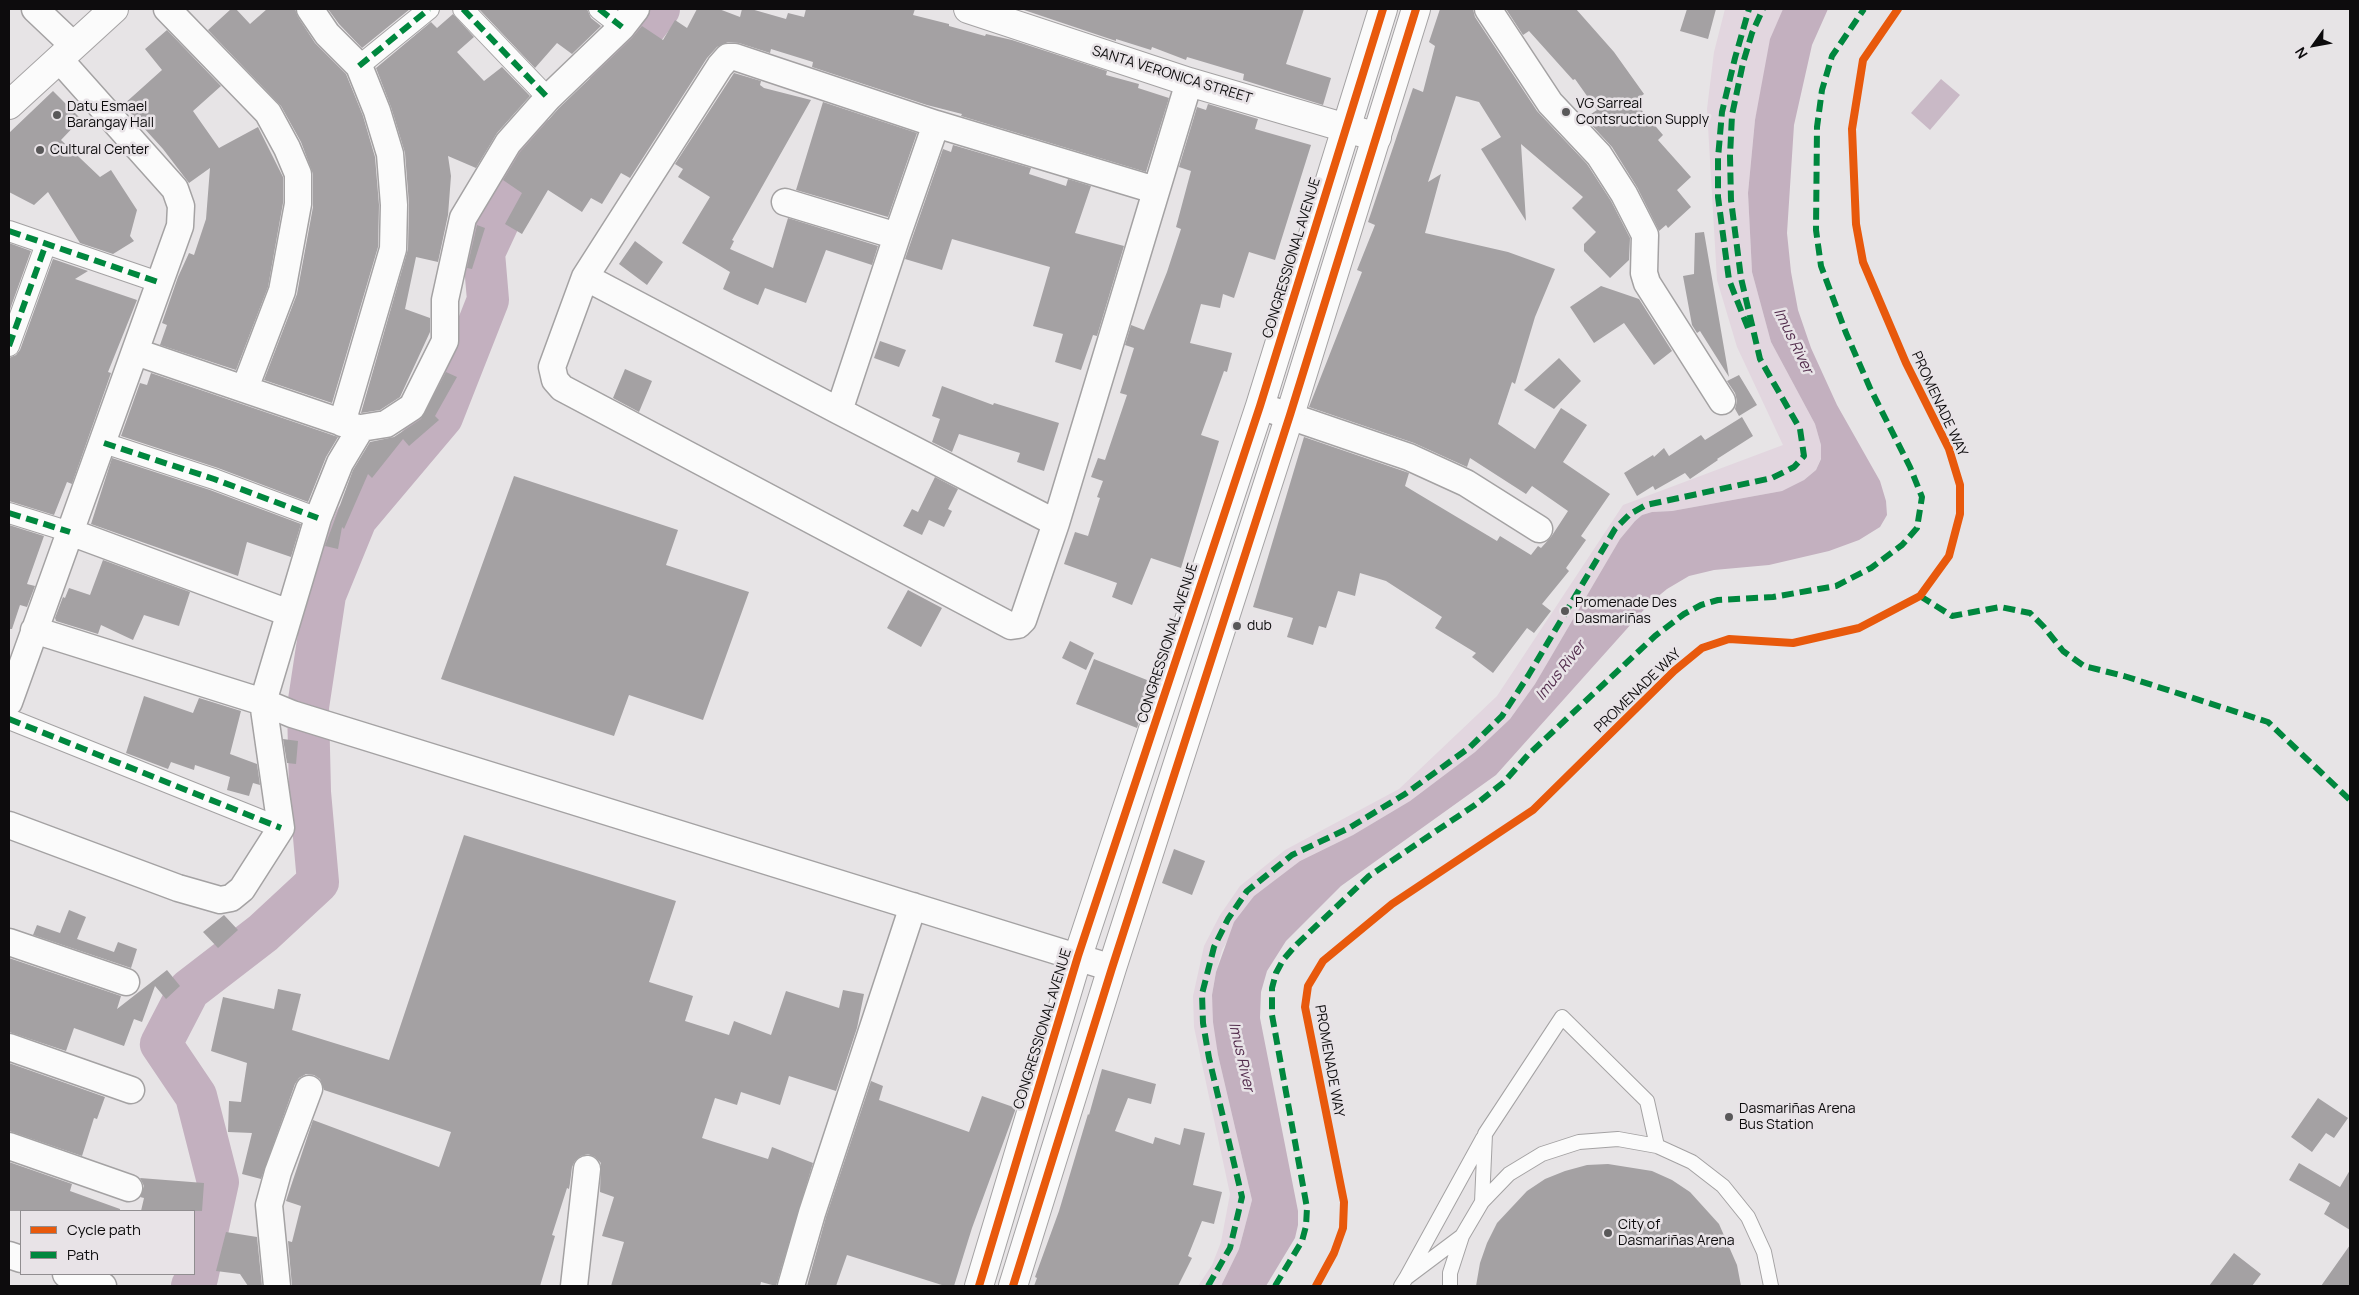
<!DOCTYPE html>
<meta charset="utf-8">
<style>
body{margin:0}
#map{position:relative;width:2359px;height:1295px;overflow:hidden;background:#e7e4e6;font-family:Manrope,sans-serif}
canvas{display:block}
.frame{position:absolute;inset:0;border:10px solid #0d0c0d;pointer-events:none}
.legend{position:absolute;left:20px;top:1210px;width:175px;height:65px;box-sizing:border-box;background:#e8e3e7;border:1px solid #908d90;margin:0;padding:6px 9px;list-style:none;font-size:15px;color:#0d0c0d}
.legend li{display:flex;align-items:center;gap:10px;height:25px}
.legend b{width:25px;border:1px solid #908d90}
.north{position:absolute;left:2289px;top:20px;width:50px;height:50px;-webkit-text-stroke:4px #e8e3e7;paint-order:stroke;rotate:238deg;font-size:14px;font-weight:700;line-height:20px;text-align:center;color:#0d0c0d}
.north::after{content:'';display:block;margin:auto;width:18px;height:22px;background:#0d0c0d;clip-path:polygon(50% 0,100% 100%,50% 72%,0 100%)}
</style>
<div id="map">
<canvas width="2359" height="1295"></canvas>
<div class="frame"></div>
<ul class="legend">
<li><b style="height:6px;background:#e8590c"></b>Cycle path</li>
<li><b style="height:6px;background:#00873e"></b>Path</li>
</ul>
<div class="north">N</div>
</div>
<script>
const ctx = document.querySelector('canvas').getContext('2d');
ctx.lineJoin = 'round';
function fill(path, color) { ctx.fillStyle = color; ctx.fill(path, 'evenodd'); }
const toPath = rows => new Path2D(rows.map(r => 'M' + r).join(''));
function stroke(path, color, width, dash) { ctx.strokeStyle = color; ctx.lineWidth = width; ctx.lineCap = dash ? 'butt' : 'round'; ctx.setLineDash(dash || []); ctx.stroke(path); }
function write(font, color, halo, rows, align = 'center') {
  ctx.font = font + ' Manrope,sans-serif'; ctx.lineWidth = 5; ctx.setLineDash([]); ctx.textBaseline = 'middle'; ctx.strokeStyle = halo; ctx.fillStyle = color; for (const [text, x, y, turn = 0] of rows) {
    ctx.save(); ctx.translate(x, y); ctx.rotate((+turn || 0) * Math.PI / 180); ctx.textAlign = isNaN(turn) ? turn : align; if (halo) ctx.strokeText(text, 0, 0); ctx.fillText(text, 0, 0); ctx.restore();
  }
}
fill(toPath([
 [1725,9,1783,9,1755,120,1748,193,1752,272,1771,342,1815,424,1821,445,1821,458,1816,470,1804,480,1782,491,1672,511,1652,512,1642,515,1635,521,1620,539,1535,684,1510,719,1475,752,1410,801,1353,835,1300,861,1254,896,1222,950,1216,972,1212,995,1218,1055,1252,1200,1239,1249,1221,1286,1198,1286,1212,1265,1221,1242,1230,1194,1194,1027,1193,996,1204,946,1220,915,1240,886,1285,850,1399,789,1497,696,1623,505,1783,445,1737,347,1717,280,1707,109,1714,52]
]), '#e2d6df');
fill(toPath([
 [1941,79,1960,95,1930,130,1911,113]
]), '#c9b9c6');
fill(toPath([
 [1783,9,1828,9,1812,45,1794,125,1787,233,1791,272,1798,310,1811,348,1837,405,1880,481,1886,501,1887,515,1880,527,1859,540,1829,551,1769,565,1714,570,1689,576,1667,589,1650,603,1496,775,1341,886,1286,941,1267,971,1261,992,1260,1018,1298,1211,1298,1225,1295,1238,1266,1286,1221,1286,1239,1249,1252,1200,1218,1055,1213,1022,1212,995,1216,972,1234,922,1254,896,1300,861,1353,835,1410,801,1475,752,1510,719,1535,684,1620,539,1635,521,1642,515,1652,512,1672,511,1782,491,1804,480,1816,470,1821,459,1821,445,1815,424,1771,342,1752,272,1748,193,1755,120,1770,39]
]), '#c3b0bf');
stroke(toPath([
 [610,73,659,9],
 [192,1286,197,1278,218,1182,196,1096,161,1044,189,990,263,933,318,882,310,792,308,707,325,595,356,519,442,417,488,300,484,253,522,171,549,141]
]), '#c3b0bf', 42);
fill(toPath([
 [231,9,236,9,250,24,267,9,295,9,298,17,315,43,346,74,363,116,375,157,379,205,378,247,332,403,264,380,297,294,313,207,313,174,301,142,281,106,208,30],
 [328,9,410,9,362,48,339,24],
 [479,9,587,9,591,18,601,26,572,54,557,43,535,68],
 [697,9,719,9,740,17,742,9,751,9,786,19,788,13,804,17,806,9,915,9,913,15,949,24,949,26,985,36,986,34,1012,40,1107,71,1106,75,1139,84,1138,88,1169,98,1146,172,961,116,962,114,927,105,812,67,813,62,771,49,770,53,739,43,728,42,717,47,707,58,630,178,621,173,602,204,591,198,582,212,548,190,522,234,505,224,522,193,503,180,520,152,559,108,632,38,642,26,663,40,675,20,687,28],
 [1021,9,1304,9,1286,64,1331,78,1323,105,1243,80,1244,74,1187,57,1186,60,1152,47,1151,50,1116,39,1116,41],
 [1440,9,1473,9,1475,17,1537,111,1587,164,1611,201,1630,238,1629,260,1610,278,1584,251,1584,244,1596,232,1572,208,1583,197,1521,144,1526,221,1481,149,1501,137,1479,102,1456,96,1428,182,1441,174,1425,233,1508,252,1555,269,1535,317,1515,384,1512,382,1498,424,1535,449,1561,408,1587,425,1563,462,1610,494,1581,536,1586,540,1566,568,1569,571,1542,604,1551,611,1534,633,1527,628,1493,673,1472,657,1476,653,1435,628,1442,617,1386,581,1360,573,1355,596,1338,591,1326,628,1319,626,1313,645,1287,637,1293,618,1253,607,1304,437,1409,473,1405,486,1497,541,1500,536,1531,555,1538,546,1541,548,1551,537,1568,511,1532,486,1526,494,1470,458,1467,467,1414,443,1309,407,1362,272,1357,270,1375,225,1368,222,1413,88,1423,92,1435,46,1429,42],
 [1506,9,1576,9,1614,52,1644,94,1634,101,1663,135,1658,140,1691,177,1677,190,1691,207,1668,228,1666,225,1659,231,1637,187,1612,147,1585,118,1597,110,1575,79,1573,80,1529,31,1523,35],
 [1687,9,1716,9,1708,39,1680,31],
 [453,14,474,37,457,52,484,81,502,67,530,96,497,133,476,168,448,156,451,176,448,215,438,262,416,257,405,309,430,318,430,332,400,397,380,410,361,413,408,249,409,204,405,153,391,107,376,68,431,22,437,28],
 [167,30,221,86,193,111,219,148,258,127,283,177,283,203,268,287,236,370,160,345,167,325,162,323,178,277,189,253,194,255,206,219,210,168,189,183,163,149,123,105,162,70,145,49],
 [734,73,761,81,760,85,764,88,811,100,732,240,734,241,730,249,773,268,788,218,878,246,872,265,826,250,806,303,765,288,758,305,735,295,723,289,730,272,682,243,710,197,678,177,683,169,675,164],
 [53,91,81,119,61,140,100,177,111,170,137,210,130,236,134,241,113,254,80,243,48,192,34,205,9,192,9,133],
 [823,102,917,133,888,217,796,190],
 [1208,104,1258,119,1255,129,1311,145,1275,260,1249,252,1234,298,1223,294,1220,308,1201,304,1190,343,1232,353,1227,372,1224,371,1201,435,1219,441,1181,568,1151,558,1132,605,1112,597,1117,583,1064,564,1075,532,1088,536,1100,498,1097,497,1103,481,1091,477,1098,458,1105,460,1127,395,1120,393,1134,348,1125,345,1131,325,1144,330,1167,272,1181,229,1176,227,1191,171,1179,167,1197,107,1206,110],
 [953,145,1031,168,1029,174,1066,186,1068,179,1091,186,1075,233,1124,246,1097,336,1093,335,1081,370,1055,362,1063,334,1033,326,1050,267,952,239,942,270,905,259,943,149,951,152],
 [477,225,485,228,472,269,467,268],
 [1704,232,1729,377,1700,331,1697,333,1692,325,1683,276,1694,274,1695,233],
 [635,241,663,262,647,285,619,264],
 [9,243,31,251,9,312],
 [53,259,88,271,75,279,137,300,108,372,111,373,72,484,67,482,54,515,9,501,9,358,16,355,20,350],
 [1601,286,1639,299,1672,351,1654,365,1624,323,1594,343,1570,307],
 [880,341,906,350,899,367,874,358],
 [1559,358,1581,381,1554,409,1524,390],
 [625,369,652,381,639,412,613,398],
 [446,372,457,377,435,416,439,420,409,446,403,439,372,478,368,474,344,529,342,527,338,549,325,546,353,470,370,442,394,437,421,419],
 [151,373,338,437,326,457,308,502,218,468,121,436,140,383,147,385],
 [1739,375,1757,405,1739,416,1735,409,1737,401,1735,393,1727,381],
 [942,386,993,405,994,403,1059,423,1044,471,1017,462,1020,453,959,434,952,452,932,442,940,419,932,416],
 [1742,417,1753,436,1717,459,1718,460,1690,479,1685,473,1655,490,1653,486,1637,496,1624,473,1653,455,1654,457,1664,448,1669,456,1701,435,1705,440],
 [112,458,210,490,301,524,291,557,247,542,238,576,91,524],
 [514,476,678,530,666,565,749,592,703,720,629,695,614,736,441,679],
 [935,477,958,489,948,509,952,511,944,527,929,520,922,535,903,526,912,509,918,512],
 [9,525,44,536,27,584,35,586,27,607,20,605,12,629,9,629],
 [103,560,190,592,179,626,144,615,133,640,101,625,98,634,56,621,55,618,63,597,65,598,69,588,90,595],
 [908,590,942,608,921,647,887,628],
 [1070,641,1094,653,1086,670,1062,658],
 [1094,659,1152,682,1137,728,1076,704],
 [144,696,193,713,199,698,241,711,230,754,257,764,260,785,253,783,249,796,227,790,230,777,195,765,194,770,171,762,168,769,126,753],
 [283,739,298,741,296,764,287,763],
 [464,835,676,901,649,982,693,996,685,1021,729,1035,734,1021,771,1035,786,991,839,1008,843,990,864,994,857,1028,836,1091,789,1076,780,1105,741,1092,737,1105,715,1098,702,1138,768,1159,772,1147,813,1163,776,1286,761,1282,760,1286,611,1286,624,1242,602,1236,614,1197,600,1192,601,1163,595,1157,588,1154,581,1156,575,1161,572,1167,570,1183,569,1189,567,1188,552,1235,555,1236,540,1286,292,1286,288,1241,292,1242,301,1206,286,1201,313,1120,439,1167,451,1132,324,1090,320,1079,314,1075,306,1074,299,1078,295,1084,261,1179,242,1174,252,1133,228,1132,229,1101,241,1102,247,1063,211,1051,223,997,274,1009,278,989,301,994,292,1030,389,1060],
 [1174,849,1205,861,1192,895,1162,883],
 [69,910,86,917,77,939,114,952,118,942,137,949,131,968,33,935,37,925,60,933],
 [224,915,238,930,218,948,203,932],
 [9,958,121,996,117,1009,167,970,180,986,166,999,155,986,142,1022,134,1019,124,1046,74,1028,66,1051,9,1032],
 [9,1063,105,1097,97,1119,94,1118,82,1156,9,1131],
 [1102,1069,1156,1084,1151,1104,1128,1098,1115,1131,1153,1144,1155,1137,1180,1145,1184,1128,1205,1133,1193,1185,1222,1192,1214,1224,1202,1221,1188,1256,1192,1258,1178,1286,1034,1286,1037,1278,1035,1277,1059,1211,1088,1114,1089,1115],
 [871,1081,883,1086,879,1100,969,1132,982,1096,1016,1108,972,1228,954,1286,945,1286,847,1255,836,1286,807,1286,826,1217],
 [2318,1098,2348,1118,2334,1138,2326,1133,2312,1152,2291,1137],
 [9,1162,72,1184,70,1191,120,1209,120,1211,9,1211],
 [2299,1163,2340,1187,2350,1170,2350,1230,2324,1214,2330,1203,2289,1180],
 [1608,1164,1652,1171,1672,1180,1690,1192,1719,1224,1737,1265,1741,1286,1476,1286,1480,1263,1487,1243,1497,1223,1527,1191,1545,1179,1565,1171,1587,1165],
 [140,1178,204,1183,202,1211,141,1211,144,1198,140,1197,144,1186],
 [226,1232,257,1237,262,1286,248,1286,240,1274,216,1271],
 [2350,1245,2350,1286,2321,1286],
 [2234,1253,2261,1274,2252,1286,2209,1286]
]), '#a4a1a3');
const service = toPath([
 [1482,1202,1485,1134,1562,1017,1647,1101,1657,1146],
 [1406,1278,1483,1138],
 [1401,1286,1406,1278,1462,1236],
 [1450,1286,1450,1273,1462,1236,1482,1202,1509,1174,1542,1154,1579,1142,1618,1139,1657,1146,1692,1162,1723,1186,1748,1217,1764,1252,1771,1286]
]);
const pedestrian = toPath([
 [463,9,548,98],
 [599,9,622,27],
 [359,66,429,9],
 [9,231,161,283],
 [9,346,46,244],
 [104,443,214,479,318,518],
 [9,513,70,532],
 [9,719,281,828]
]);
const minor = toPath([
 [35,9,73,45],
 [167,9,268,113,287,148,298,174,298,204,282,291,245,388],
 [310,9,327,34,359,66,377,111,390,154,394,205,393,249,342,423],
 [1488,9,1550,103,1599,155,1624,194,1645,235,1644,273,1647,283,1722,401],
 [1155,190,936,124,735,57,728,57,720,66,585,277,552,367,555,380,562,388,1011,626,1018,625,1023,620,1056,523,1189,82],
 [785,202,897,236],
 [585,277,839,411,1056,523],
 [136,352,358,428],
 [1260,406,1409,457,1466,483,1539,529],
 [839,411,897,236,936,124],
 [70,532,289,613],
 [34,630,263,702,292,714,1112,968],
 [9,702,180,226,181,206,175,189,59,59],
 [9,825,178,888,220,900,231,898,242,889,281,828,263,702,318,518,340,463,361,428,386,424,412,407,445,341,445,300,463,218,508,143,548,98,622,27,636,9],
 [9,942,126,982],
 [9,1047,131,1090],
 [9,1146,129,1188],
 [9,1255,21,1259],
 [66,1274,103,1286],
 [277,1286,269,1205,278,1172,309,1089],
 [574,1286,587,1169],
 [791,1286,812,1213,913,906]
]);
const tertiary = toPath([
 [968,9,1189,82,1377,137],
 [9,105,114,9]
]);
const secondary = toPath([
 [979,1286,1078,956,1260,406,1383,9],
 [1013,1286,1112,968,1290,415,1416,9]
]);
stroke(service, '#a4a2a3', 16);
stroke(pedestrian, '#a4a2a3', 22);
stroke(minor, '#a4a2a3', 29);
stroke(tertiary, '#a4a2a3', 30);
stroke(secondary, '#a4a2a3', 30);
stroke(service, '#fbfbfb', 14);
stroke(pedestrian, '#fbfbfb', 20);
stroke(minor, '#fbfbfb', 26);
stroke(tertiary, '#fbfbfb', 28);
stroke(secondary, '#fbfbfb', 28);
stroke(toPath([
 [463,9,548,98],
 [599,9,622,27],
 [359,66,429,9],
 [9,231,161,283],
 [1748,328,1729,280,1718,197,1718,158,1722,112,1735,58,1749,9],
 [9,346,46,244],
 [104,443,214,479,318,518],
 [9,513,70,532],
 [1920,596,1952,616,2000,607,2030,613,2044,627,2063,651,2084,666,2124,676,2268,722,2350,800],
 [9,719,281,828],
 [1208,1286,1230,1248,1242,1197,1209,1058,1203,1023,1202,994,1214,947,1228,919,1247,891,1292,855,1349,828,1405,794,1469,748,1502,716,1528,676,1615,529,1630,514,1646,505,1772,478,1794,467,1804,456,1800,429,1760,359,1741,278,1731,200,1730,156,1732,115,1743,63,1752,33,1763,9],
 [1275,1286,1302,1241,1306,1226,1307,1208,1272,1015,1272,988,1276,973,1283,960,1295,946,1369,876,1475,805,1504,782,1528,755,1655,636,1684,614,1701,605,1718,600,1773,597,1836,586,1871,568,1902,545,1917,528,1922,497,1910,467,1870,388,1846,333,1821,266,1816,230,1817,127,1822,90,1832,56,1864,9]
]), '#00873e', 6, [12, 6]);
stroke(toPath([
 [979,1286,1078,956,1260,406,1383,9],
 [1013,1286,1112,968,1290,415,1416,9],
 [1316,1286,1334,1253,1343,1228,1344,1202,1305,1007,1308,986,1323,961,1392,904,1533,810,1674,671,1702,648,1729,639,1793,643,1859,628,1920,596,1949,556,1960,514,1960,485,1949,449,1906,363,1863,262,1856,224,1852,129,1863,60,1898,9]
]), '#e8590c', 8);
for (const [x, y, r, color] of [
 [1566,112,5,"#595859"],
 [57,115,5,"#595859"],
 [40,150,5,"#595859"],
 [1565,611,5,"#595859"],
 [1237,626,5,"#595859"],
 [1729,1117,5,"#595859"],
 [1608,1233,5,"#595859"]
]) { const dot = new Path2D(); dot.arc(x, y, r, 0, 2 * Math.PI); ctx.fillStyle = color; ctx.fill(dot); stroke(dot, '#e8e3e7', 2); }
write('14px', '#0d0c0d', '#e8e3e7', [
 ["SANTA VERONICA STREET",1172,75,17],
 ["CONGRESSIONAL AVENUE",1292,258,-73],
 ["PROMENADE WAY",1939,404,65],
 ["CONGRESSIONAL AVENUE",1168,643,-72],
 ["PROMENADE WAY",1638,691,-44],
 ["CONGRESSIONAL AVENUE",1043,1029,-73],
 ["PROMENADE WAY",1329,1061,80]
]);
write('14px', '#0d0c0d', '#e8e3e7', [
 ["VG Sarreal",1576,104],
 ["Contsruction Supply",1576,120],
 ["Datu Esmael",67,107],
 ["Barangay Hall",67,123],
 ["Cultural Center",50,150],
 ["Promenade Des",1575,603],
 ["Dasmariñas",1575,619],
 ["dub",1247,626],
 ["Dasmariñas Arena",1739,1109],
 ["Bus Station",1739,1125],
 ["City of",1618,1225],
 ["Dasmariñas Arena",1618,1241]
], 'left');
write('italic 15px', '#522c4c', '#e8e3e7', [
 ["Imus River",1793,341,64],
 ["Imus River",1561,671,-52],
 ["Imus River",1241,1057,77]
]);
</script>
